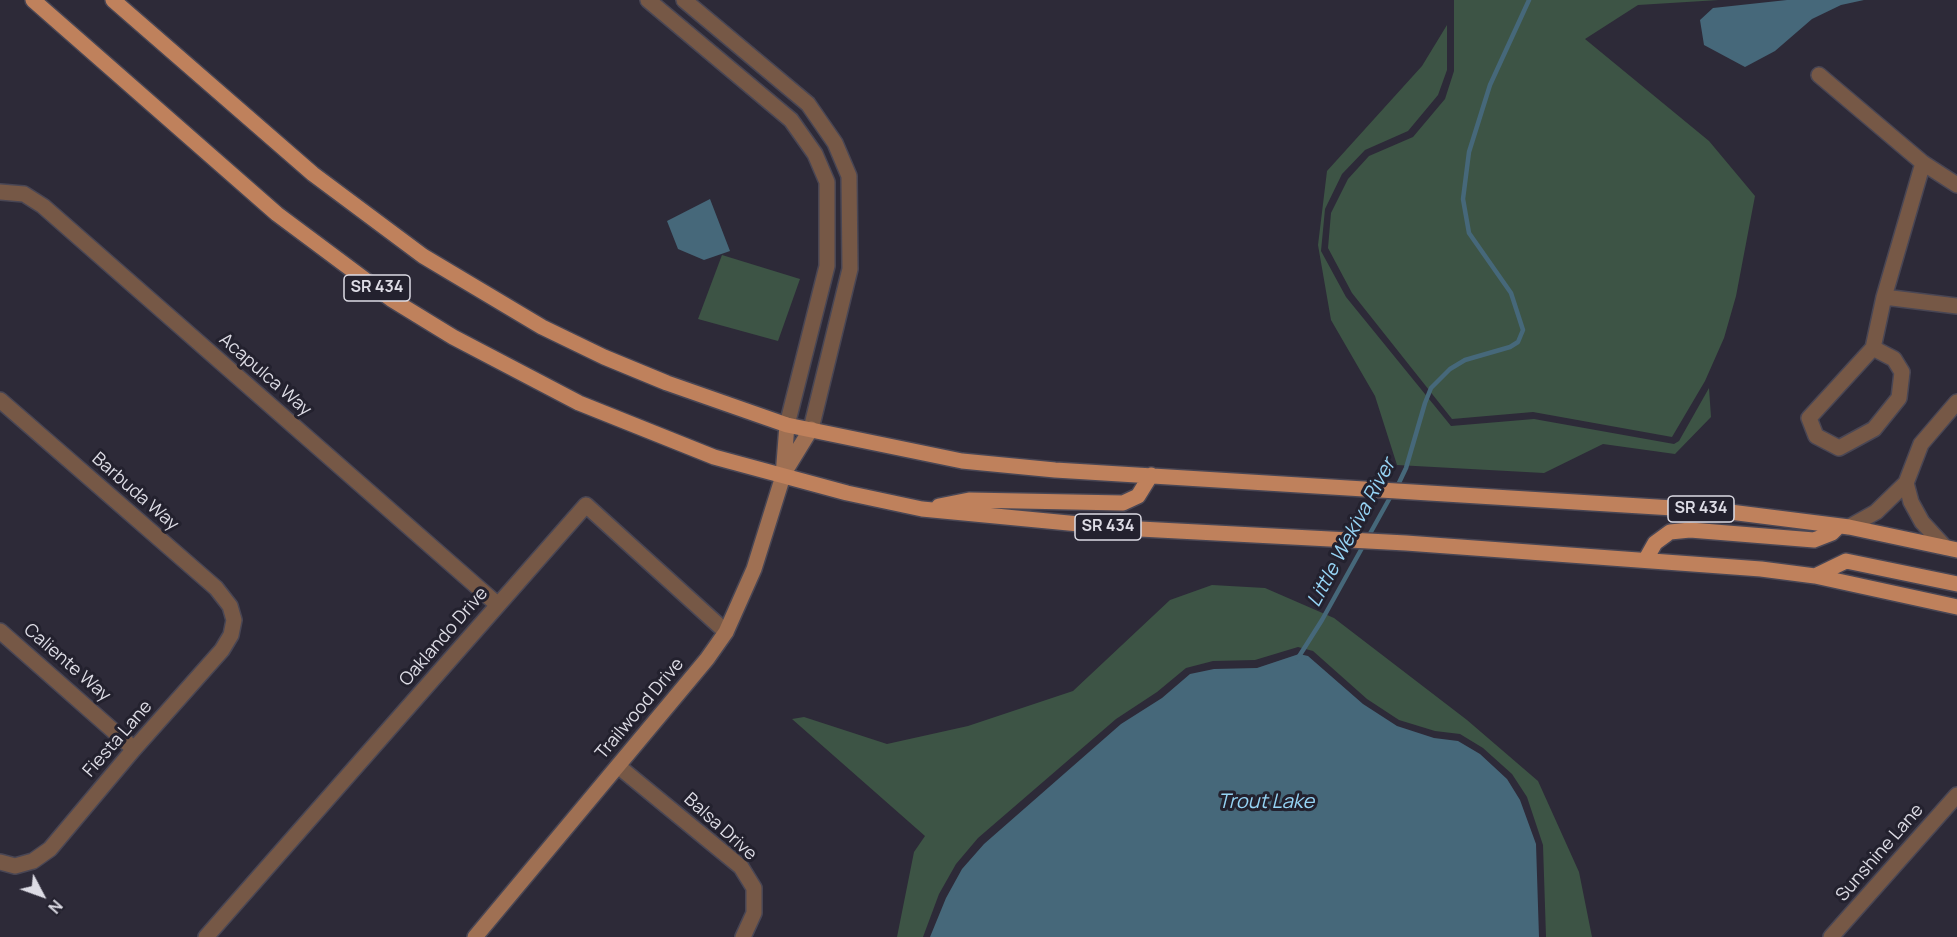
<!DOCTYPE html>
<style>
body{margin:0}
#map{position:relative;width:1957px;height:937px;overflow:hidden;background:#2d2a38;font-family:Manrope,sans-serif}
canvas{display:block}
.north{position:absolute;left:12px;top:865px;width:60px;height:60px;-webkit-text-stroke:4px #23212e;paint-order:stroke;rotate:131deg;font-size:16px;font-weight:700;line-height:24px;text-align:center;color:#dddce5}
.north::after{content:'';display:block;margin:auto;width:21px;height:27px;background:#dddce5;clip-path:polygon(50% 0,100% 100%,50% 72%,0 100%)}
</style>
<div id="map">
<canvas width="1957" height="937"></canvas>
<div class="north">N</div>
</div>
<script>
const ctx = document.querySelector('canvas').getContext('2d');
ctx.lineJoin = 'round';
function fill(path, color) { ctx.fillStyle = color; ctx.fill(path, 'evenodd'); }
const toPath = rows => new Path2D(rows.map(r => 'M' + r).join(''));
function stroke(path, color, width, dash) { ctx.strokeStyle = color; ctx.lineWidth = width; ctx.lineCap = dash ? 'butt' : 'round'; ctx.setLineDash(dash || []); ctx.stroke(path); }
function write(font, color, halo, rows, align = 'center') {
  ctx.font = font + ' Manrope,sans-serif'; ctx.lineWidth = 6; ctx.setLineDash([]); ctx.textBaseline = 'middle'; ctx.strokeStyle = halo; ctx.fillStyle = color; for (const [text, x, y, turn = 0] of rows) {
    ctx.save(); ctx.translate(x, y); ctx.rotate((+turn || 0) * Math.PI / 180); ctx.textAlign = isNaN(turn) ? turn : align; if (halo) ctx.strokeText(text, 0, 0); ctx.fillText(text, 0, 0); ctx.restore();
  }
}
fill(toPath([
 [1454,0,1719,0,1638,5,1585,39,1709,141,1755,196,1736,296,1724,338,1705,381,1672,437,1533,412,1452,419,1352,293,1328,248,1331,213,1348,179,1369,156,1413,137,1445,99,1454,71],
 [1447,25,1447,70,1438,95,1408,131,1365,150,1342,174,1325,209,1321,251,1346,297,1451,426,1534,419,1674,444,1679,441,1709,388,1711,417,1675,454,1603,444,1544,473,1397,465,1375,396,1331,320,1318,245,1327,171,1422,66],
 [722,255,800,279,778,341,698,319],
 [1212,585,1265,588,1334,618,1467,720,1538,781,1579,872,1592,937,1546,937,1543,845,1527,797,1512,774,1483,748,1460,734,1435,731,1399,720,1367,699,1313,651,1298,647,1255,660,1213,661,1186,668,1157,692,1116,719,978,838,956,864,939,894,923,937,897,937,914,852,925,836,792,719,804,717,887,744,968,726,1073,691,1170,600]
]), '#3d5445');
fill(toPath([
 [1787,0,1864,0,1841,5,1812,19,1775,51,1745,67,1704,45,1700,20,1713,8],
 [710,199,730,251,704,260,678,249,667,221],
 [1299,654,1308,656,1363,704,1397,726,1434,738,1458,741,1480,754,1507,779,1520,800,1536,844,1539,937,930,937,946,898,962,869,984,844,1121,724,1162,698,1190,674,1214,669,1257,668]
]), '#46687a');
stroke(toPath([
 [1397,487,1406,468,1425,403,1431,388,1450,369,1465,360,1510,347,1518,342,1523,330,1511,293,1469,233,1463,199,1469,152,1490,85,1529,0],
 [1298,658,1322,620,1392,494]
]), '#46687a', 4.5);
const street = toPath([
 [648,0,791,120,815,154,827,182,827,266,787,425],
 [684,0,808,104,835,143,849,176,850,269,811,429],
 [1819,75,1923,163,1957,185],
 [0,192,24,194,43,206,498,605],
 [1884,297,1957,306],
 [1873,348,1894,359,1902,372,1899,398,1874,429,1839,448,1816,436,1809,418,1873,348,1884,297,1923,163],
 [0,400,216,588,230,606,234,620,231,635,222,650,134,749,50,849,33,861,15,866,0,862],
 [1906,483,1911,502,1922,522,1945,547],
 [1849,527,1876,512,1906,483,1921,444,1957,402],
 [0,631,134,749],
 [618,766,741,867,754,888,754,913,743,937],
 [206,937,586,505,726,632],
 [1831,937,1957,795]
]);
const secondary = toPath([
 [784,473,811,429],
 [475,937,707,659,726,632,754,569,783,476,787,425]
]);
const primary = toPath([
 [33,0,277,214,391,299,453,337,579,403,714,457,847,493,922,509,1121,528,1406,543,1761,569,1815,576,1957,607],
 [113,0,313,174,423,256,542,327,604,357,667,383,787,425,962,461,1055,470,1722,511,1849,527,1957,550],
 [939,506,969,500,1123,503,1138,496,1151,475],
 [1646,559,1655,543,1670,532,1690,530,1814,540,1832,533,1839,526],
 [1815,576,1846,561,1957,584]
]);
stroke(street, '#494654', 18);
stroke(secondary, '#494654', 18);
stroke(primary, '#494654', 18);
stroke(street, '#765846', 15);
stroke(secondary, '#9f7053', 15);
stroke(primary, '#bf815c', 15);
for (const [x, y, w] of [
 [377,288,66],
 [1701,509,66],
 [1108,527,66]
]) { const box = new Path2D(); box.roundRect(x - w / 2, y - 13, w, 26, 4.5); ctx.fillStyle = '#23212e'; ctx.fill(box); stroke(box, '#dddce5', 1.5); }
write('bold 16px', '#dddce5', null, [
 ["SR 434",377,288],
 ["SR 434",1701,509],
 ["SR 434",1108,527]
]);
write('18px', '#dddce5', '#23212e', [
 ["Acapulca Way",265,375,41],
 ["Barbuda Way",135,492,41],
 ["Oaklando Drive",444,637,-49],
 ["Caliente Way",67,663,41],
 ["Trailwood Drive",640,709,-50],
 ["Fiesta Lane",118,739,-49],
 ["Balsa Drive",720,827,42],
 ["Sunshine Lane",1880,853,-49]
]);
write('italic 20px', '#96d4f5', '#23212e', [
 ["Little Wekiva River",1352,533,-62],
 ["Trout Lake",1266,802]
]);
</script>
